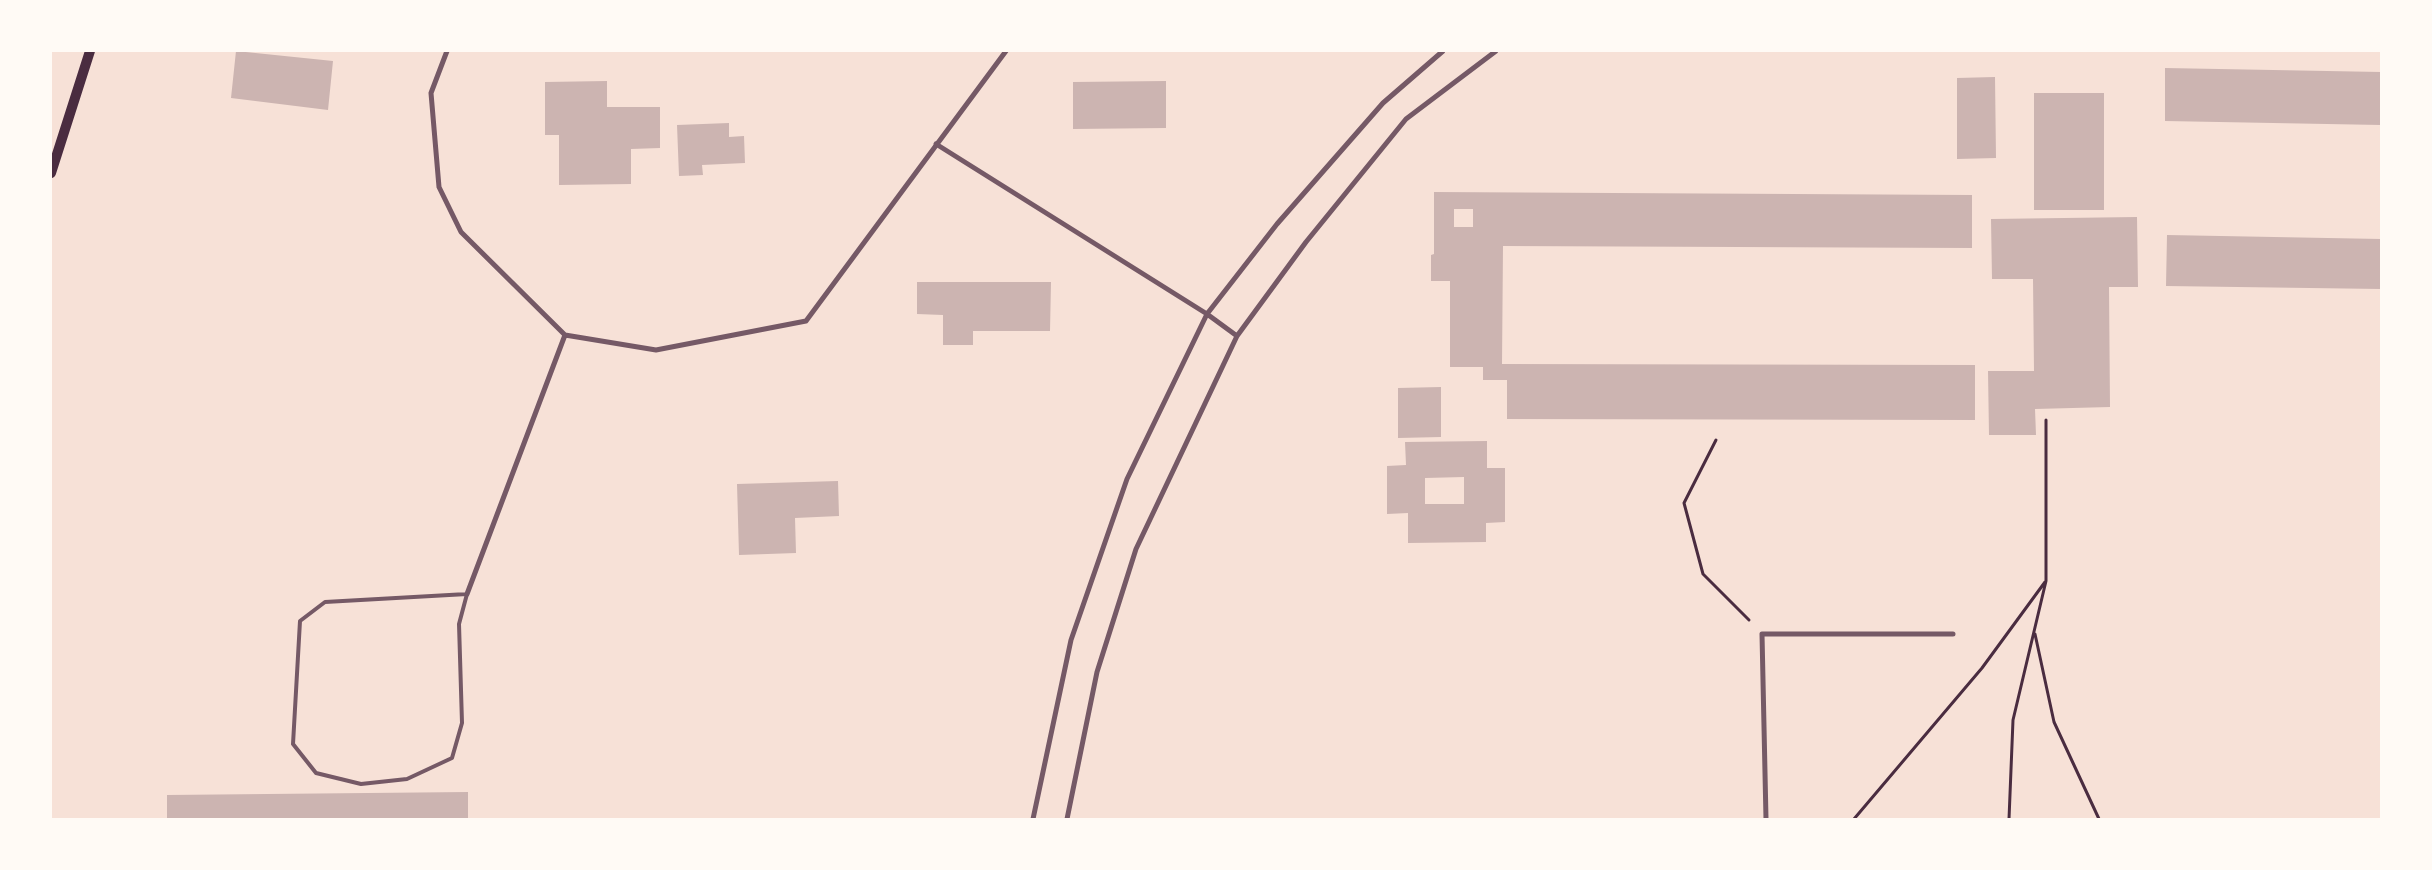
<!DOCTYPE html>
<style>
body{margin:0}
#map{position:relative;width:2432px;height:870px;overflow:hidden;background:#f7e1d7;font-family:Poppins,sans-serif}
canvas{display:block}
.frame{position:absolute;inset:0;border:52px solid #fffaf5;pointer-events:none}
</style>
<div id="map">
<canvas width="2432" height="870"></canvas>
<div class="frame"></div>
</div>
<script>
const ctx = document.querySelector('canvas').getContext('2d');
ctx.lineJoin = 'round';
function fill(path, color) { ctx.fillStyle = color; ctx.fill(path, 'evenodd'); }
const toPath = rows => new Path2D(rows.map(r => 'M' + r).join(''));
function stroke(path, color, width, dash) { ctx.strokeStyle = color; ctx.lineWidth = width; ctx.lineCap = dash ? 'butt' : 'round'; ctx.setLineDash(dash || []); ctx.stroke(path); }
fill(toPath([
 [236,51,333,61,328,110,231,98],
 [2165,68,2381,72,2381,125,2165,121],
 [1995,77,1996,158,1957,159,1957,78],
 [607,81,607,107,660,107,660,148,631,149,631,184,559,185,559,135,545,135,545,82],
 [1166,81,1166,128,1073,129,1073,82],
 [2034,93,2104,93,2104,210,2034,210],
 [729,123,729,137,744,136,745,163,702,165,703,175,679,176,677,125],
 [1434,192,1972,195,1972,248,1503,246,1502,364,1975,365,1975,420,1507,419,1507,380,1483,380,1483,367,1450,367,1450,281,1431,281,1431,255,1434,254],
 [1454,209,1473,209,1473,227,1454,227],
 [2137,217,2138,287,2109,287,2110,407,2035,409,2036,435,1989,435,1988,371,2034,371,2033,279,1992,279,1991,219],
 [2167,235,2381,239,2381,289,2166,286],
 [917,282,1051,282,1050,331,973,331,973,345,943,345,943,315,917,314],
 [1441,387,1441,437,1398,438,1398,388],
 [1487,441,1487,468,1505,468,1505,522,1486,523,1486,542,1408,543,1408,513,1387,514,1387,466,1406,465,1405,442],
 [1464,477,1464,504,1425,504,1425,478],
 [838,481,839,516,795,518,796,553,739,555,737,484],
 [468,792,468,819,167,819,167,795]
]), '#ccb4b1');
stroke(toPath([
 [1716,440,1684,503,1703,574,1749,620],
 [2035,634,2054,722,2099,819],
 [1854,819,1982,668,2045,582],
 [2009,819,2013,720,2046,581,2046,420]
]), '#4a2c40', 3);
stroke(toPath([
 [467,594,459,624,462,723,452,758,407,779,361,784,316,773,293,744,300,621,325,602,467,594]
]), '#755966', 4);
stroke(toPath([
 [447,51,431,93,439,187,461,232,565,335,656,350,806,321,1006,51],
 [936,144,1207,314,1237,336,1136,549,1097,672,1067,819],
 [1237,336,1306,242,1406,119,1496,51],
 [467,594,565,335],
 [1033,819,1071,640,1127,479,1207,314,1277,224,1383,103,1443,51],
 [1766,819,1762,634,1953,634]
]), '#755966', 5);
stroke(toPath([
 [51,173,90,51]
]), '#4a2c40', 10);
</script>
